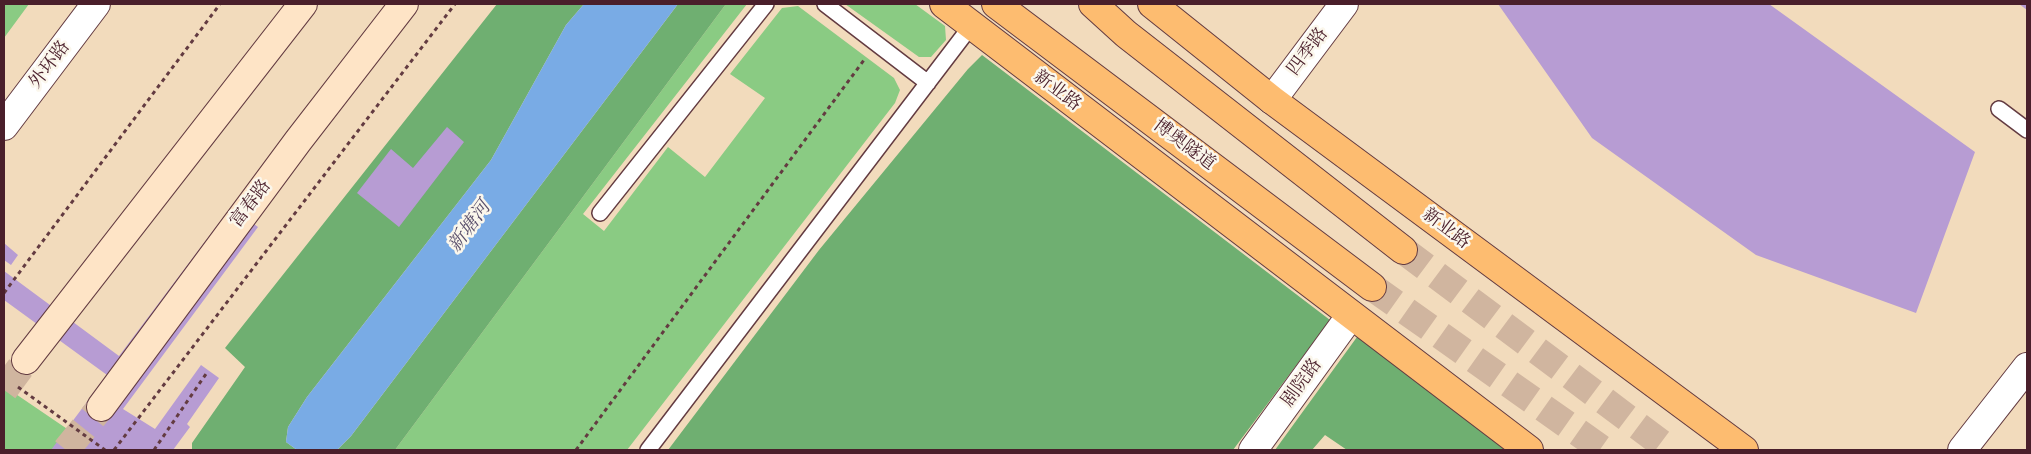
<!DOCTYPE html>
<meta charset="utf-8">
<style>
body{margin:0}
#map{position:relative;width:2031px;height:454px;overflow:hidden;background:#f2dbbc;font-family:"IM FELL French Canon",serif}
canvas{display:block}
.frame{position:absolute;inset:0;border:5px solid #4a1f2b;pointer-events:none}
</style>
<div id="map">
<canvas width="2031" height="454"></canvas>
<div class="frame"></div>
</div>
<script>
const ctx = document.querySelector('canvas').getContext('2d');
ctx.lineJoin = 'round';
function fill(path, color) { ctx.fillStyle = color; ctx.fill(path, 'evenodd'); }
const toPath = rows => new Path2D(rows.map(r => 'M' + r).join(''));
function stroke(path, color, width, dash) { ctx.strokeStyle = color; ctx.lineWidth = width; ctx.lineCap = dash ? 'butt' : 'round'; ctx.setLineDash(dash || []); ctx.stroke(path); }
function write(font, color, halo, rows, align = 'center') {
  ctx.font = font + ' "IM FELL French Canon","Noto Serif SC",serif'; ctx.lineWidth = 5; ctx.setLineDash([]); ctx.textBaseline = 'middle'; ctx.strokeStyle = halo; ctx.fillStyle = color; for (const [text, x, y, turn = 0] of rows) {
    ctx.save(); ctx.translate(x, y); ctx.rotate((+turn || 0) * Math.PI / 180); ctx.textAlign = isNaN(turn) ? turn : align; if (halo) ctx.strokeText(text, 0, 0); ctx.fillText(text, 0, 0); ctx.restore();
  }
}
fill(toPath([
 [4,4,29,4,4,38],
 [726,4,747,4,583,214,604,231,668,147,705,177,765,98,730,74,782,8,798,6,894,78,900,90,895,103,627,450,395,450],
 [845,4,915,4,945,26,946,40,931,57,919,57],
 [4,386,79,437,75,448,77,450,4,450]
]), '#8acb83');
fill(toPath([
 [497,4,584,4,566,25,491,160,307,397,288,427,286,442,297,450,192,450,192,443,245,367,225,348],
 [678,4,726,4,395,450,337,450,351,436],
 [982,55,1330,320,1233,450,668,450,819,250,968,69],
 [1357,337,1372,340,1519,450,1347,450,1325,435,1312,450,1275,450]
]), '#6faf71');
fill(toPath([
 [584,4,678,4,351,436,337,450,297,450,286,442,288,427,307,397,491,160,566,25]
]), '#79abe5');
fill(toPath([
 [1498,4,1769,4,1975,152,1916,313,1756,255,1592,138],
 [2019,4,2027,4,2027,10],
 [447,127,464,142,399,227,357,193,391,149,413,168],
 [231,207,258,227,123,409,155,429,201,365,219,378,187,424,190,427,173,450,51,450,107,375,4,300,4,271,119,356],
 [4,243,18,255,11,265,4,260]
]), '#b79cd3');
stroke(toPath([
 [4,390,26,360],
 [66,450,101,407]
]), '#d0b59f', 28, [28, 14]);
stroke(toPath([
 [1403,250,1670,450],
 [1372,287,1603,450]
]), '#d0b59f', 28, [28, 14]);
const service = toPath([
 [825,4,928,83],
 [1999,109,2027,130],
 [600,213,766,4],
 [648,450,971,26]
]);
const minor = toPath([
 [1272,100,1344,4],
 [4,126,96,4],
 [1253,450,1351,315]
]);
const tertiary = toPath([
 [1962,450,2027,367]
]);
const secondary = toPath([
 [26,360,303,4],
 [101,407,298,141,404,4]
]);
const primary = toPath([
 [944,4,1529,450],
 [996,4,1372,287],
 [1093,4,1126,34,1403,250],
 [1152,4,1272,100,1744,450]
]);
stroke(service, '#633b41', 18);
stroke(minor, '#633b41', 30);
stroke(tertiary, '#633b41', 30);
stroke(secondary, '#633b41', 30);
stroke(primary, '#633b41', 30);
stroke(toPath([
 [4,293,220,4],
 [18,387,105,450],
 [114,450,455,4],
 [154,450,208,371],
 [576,450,864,60]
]), '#633b41', 3, [4, 4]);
stroke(service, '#fff', 15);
stroke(minor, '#fff', 28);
stroke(tertiary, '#fff', 28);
stroke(secondary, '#fee4c6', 28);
stroke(primary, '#fdbc70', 28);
write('18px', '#4a1f2b', '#fbf7ec', [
 ["四季路",1308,52,-53],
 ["外环路",50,65,-53],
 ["新业路",1057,91,37],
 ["博奥隧道",1184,145,37],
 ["富春路",251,204,-53],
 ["新业路",1446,229,37],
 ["剧院路",1302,383,-54]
]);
write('italic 19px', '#5a506c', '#fbf7ec', [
 ["新塘河",470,227,-54]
]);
</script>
